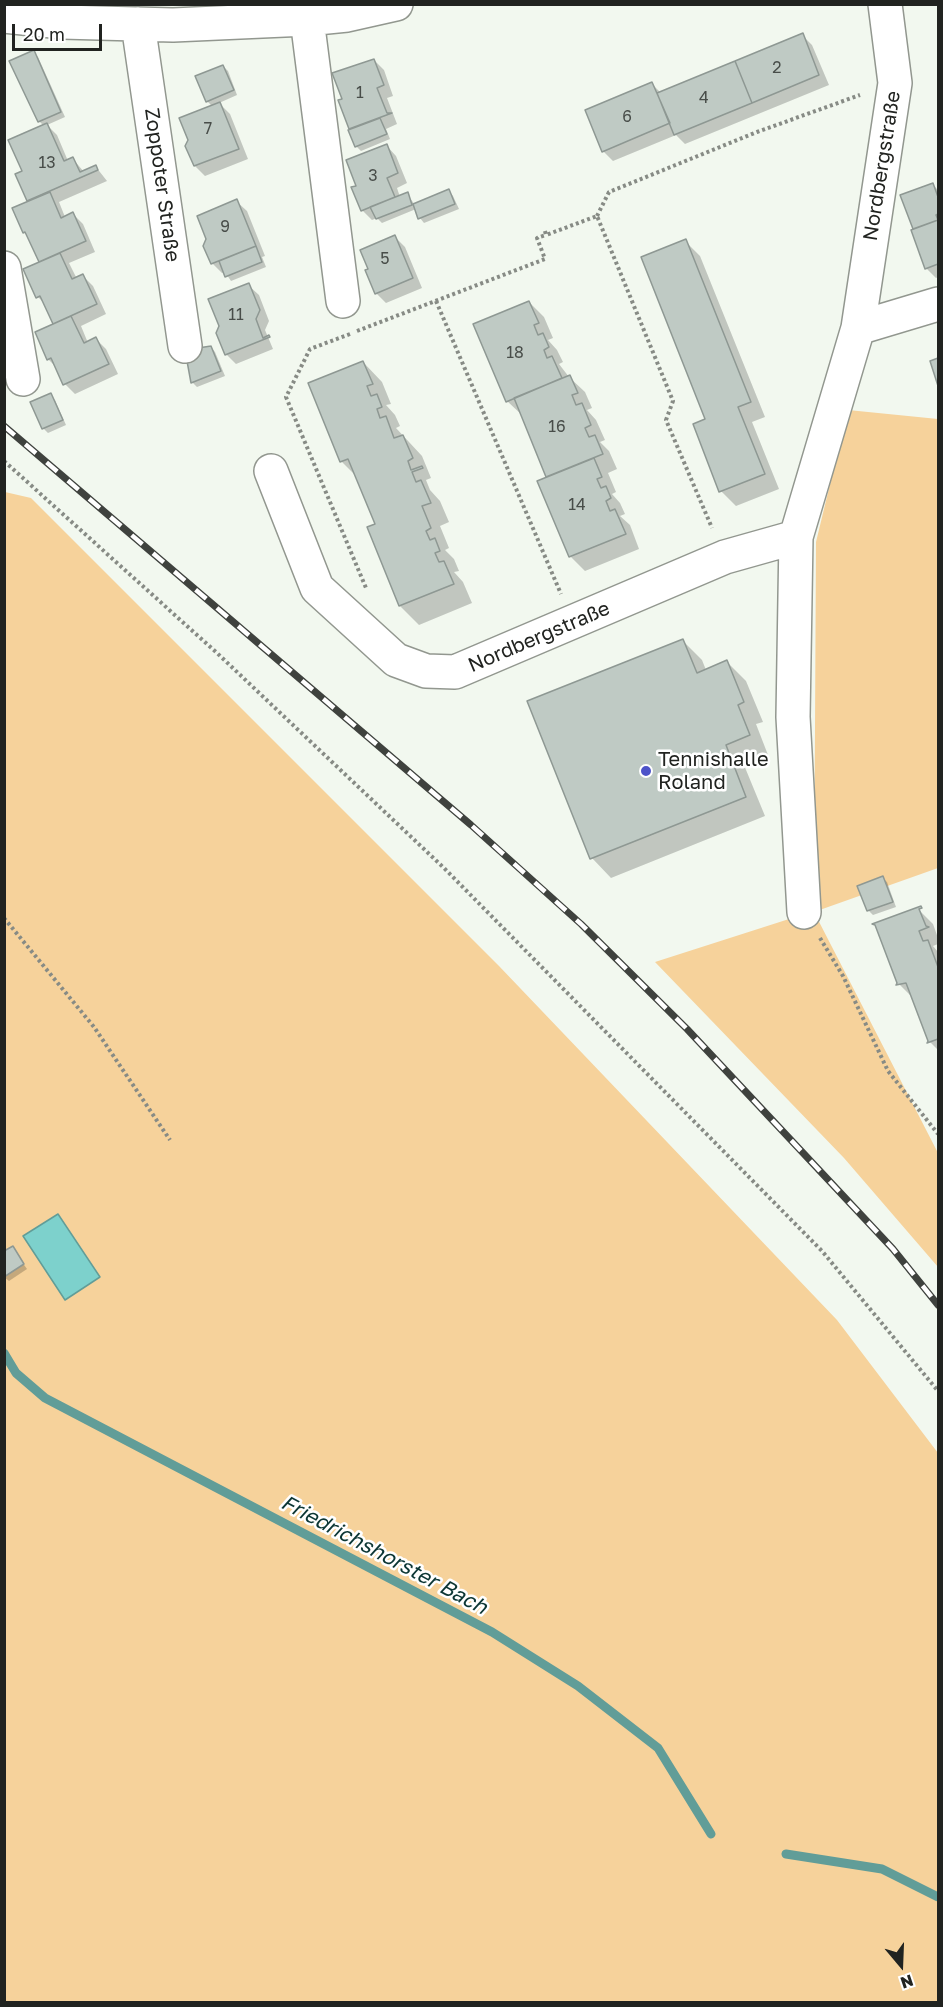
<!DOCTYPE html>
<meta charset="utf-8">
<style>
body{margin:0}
#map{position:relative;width:943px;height:2007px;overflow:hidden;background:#f2f8ef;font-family:"Golos Text",sans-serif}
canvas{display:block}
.frame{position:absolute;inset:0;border:6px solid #212320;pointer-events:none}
.north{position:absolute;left:871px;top:1935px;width:60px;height:60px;-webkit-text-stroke:4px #fff;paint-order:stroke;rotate:161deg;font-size:16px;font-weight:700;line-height:24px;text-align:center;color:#212320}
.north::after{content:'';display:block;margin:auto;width:21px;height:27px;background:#212320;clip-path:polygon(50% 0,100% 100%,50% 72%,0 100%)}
.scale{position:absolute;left:12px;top:24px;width:90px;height:27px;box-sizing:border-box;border:3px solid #212320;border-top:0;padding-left:8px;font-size:18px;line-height:21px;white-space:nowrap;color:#212320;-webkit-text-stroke:4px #fff;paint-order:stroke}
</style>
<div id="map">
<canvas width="943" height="2007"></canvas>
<div class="frame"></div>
<div class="north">N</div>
<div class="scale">20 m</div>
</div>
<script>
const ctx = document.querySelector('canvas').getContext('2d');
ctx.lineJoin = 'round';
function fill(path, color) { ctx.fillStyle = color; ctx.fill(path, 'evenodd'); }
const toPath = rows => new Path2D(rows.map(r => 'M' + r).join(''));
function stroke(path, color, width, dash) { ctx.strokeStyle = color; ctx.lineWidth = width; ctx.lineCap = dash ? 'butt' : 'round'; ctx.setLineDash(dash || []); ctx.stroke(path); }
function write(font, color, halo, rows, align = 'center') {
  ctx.font = font + ' "Golos Text",sans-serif'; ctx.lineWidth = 5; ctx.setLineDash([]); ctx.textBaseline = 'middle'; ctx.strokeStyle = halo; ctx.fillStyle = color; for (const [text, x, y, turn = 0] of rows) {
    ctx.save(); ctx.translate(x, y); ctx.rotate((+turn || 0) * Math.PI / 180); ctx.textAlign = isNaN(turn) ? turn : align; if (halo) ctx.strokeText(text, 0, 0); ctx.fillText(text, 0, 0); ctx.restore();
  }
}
fill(toPath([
 [848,410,938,419,938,868,814,912,938,1153,938,1267,844,1158,655,962,814,911,816,542],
 [5,492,31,498,499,966,837,1320,938,1453,938,2002,5,2002]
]), '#f6d29b');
const water = toPath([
 [58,1214,100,1277,65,1300,23,1236,58,1214]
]);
fill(water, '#7dd1cc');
stroke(water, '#619d98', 1.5);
fill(toPath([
 [802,35,812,45,829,85,685,144,676,135,613,161,603,151,652,84,661,93],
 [33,52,38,57,65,117,47,125,57,135,68,161,73,159,84,172,96,167,107,181,59,202,65,217,73,214,83,224,95,252,69,263,77,279,83,276,93,286,106,314,81,326,88,343,96,339,106,349,118,374,75,394,65,384,57,368,48,359,54,324,46,305,38,297,41,262,30,237,24,232,29,202,17,175,24,171,44,126,39,121],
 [374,60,384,70,393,96,387,98,397,124,386,129,390,139,361,151,356,146,352,130,340,101,344,100],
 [223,66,228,71,237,95,219,103,230,114,248,159,205,176,195,166,213,107,207,101],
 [386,145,396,156,407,183,397,188,400,197,407,194,415,205,449,191,453,196,459,209,424,223,420,218,416,209,382,223,377,218,372,220,362,210,358,186],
 [933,185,938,190,938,277,936,278,926,268,902,196],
 [236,201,247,211,265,256,262,257,266,267,231,281,225,272,222,273,212,263],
 [395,237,405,247,422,288,386,303,376,293],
 [685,241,700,256,765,417,752,422,779,489,736,506,721,491,707,420],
 [248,285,259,295,269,321,265,330,273,349,236,364,226,354],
 [529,302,544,317,553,338,548,340,557,350,563,362,559,364,569,377,585,392,592,408,587,410,596,420,605,440,600,442,609,451,617,469,608,473,616,492,612,494,620,503,625,514,620,516,630,525,639,549,585,571,570,556,548,478,523,416,507,401],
 [211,347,215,352,225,376,197,387,192,382],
 [363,362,382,382,391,404,386,405,395,415,400,426,396,428,422,456,431,478,426,480,430,490,440,501,449,522,440,526,449,548,445,550,454,559,459,571,454,572,463,582,472,603,419,625,400,606,369,528,377,524,358,478,341,461],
 [50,395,55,400,66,425,48,433,43,428],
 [683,641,702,660,706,670,727,662,746,681,763,722,756,724,768,755,744,765,765,816,611,878,592,858],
 [882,878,887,882,896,907,873,915,868,910],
 [918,909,933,924,938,938,938,944,933,946,938,952,938,1050,930,1042,914,999,899,984],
 [12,1248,27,1269,9,1281,4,1277,4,1253]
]), '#0003');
stroke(toPath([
 [4,1353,16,1373,45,1398,492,1632,578,1686,658,1748,711,1834],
 [786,1854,882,1869,938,1897]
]), '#619d98', 9);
const building = toPath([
 [803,33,819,75,752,103,735,61,803,33],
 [34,50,61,112,38,122,9,61,34,50],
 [374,59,384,85,377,88,387,113,392,113,349,129,338,100,342,99,332,73,374,59],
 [735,61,752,103,674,135,657,93,735,61],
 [223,65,234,90,206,102,195,76,223,65],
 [652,82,670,123,602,152,585,110,652,82],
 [220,102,239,149,194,166,185,146,188,140,179,118,220,102],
 [380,118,387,134,355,147,348,130,380,118],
 [47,123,64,161,73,157,80,172,96,165,98,170,27,201,15,174,22,171,8,140,47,123],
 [387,144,398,173,387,178,395,197,361,211,351,187,356,186,346,160,387,144],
 [933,183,938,197,938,214,936,215,938,220,913,229,900,195,933,183],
 [449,189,455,204,418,219,413,204,449,189],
 [50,192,61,218,73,212,86,241,39,262,25,232,23,233,12,208,50,192],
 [408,192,412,205,376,219,370,207,408,192],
 [237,199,256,246,211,264,203,246,206,239,197,216,237,199],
 [938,220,938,264,925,269,911,230,938,220],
 [395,235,413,278,375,294,365,270,368,269,360,250,395,235],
 [686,239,751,402,738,407,765,474,719,492,693,424,705,419,641,257,686,239],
 [256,246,262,262,225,277,219,261,256,246],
 [60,253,72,279,83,274,97,304,53,324,40,296,36,298,23,269,60,253],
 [249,283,260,310,256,319,263,338,269,335,270,337,225,355,216,333,219,326,208,299,249,283],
 [529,301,539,323,534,325,538,335,543,333,549,347,544,350,547,358,552,356,562,378,506,402,473,324,529,301],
 [71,316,84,343,96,337,109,364,63,385,51,358,47,360,35,332,71,316],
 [211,346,221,371,191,383,185,350,211,346],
 [938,358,938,386,930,361,938,358],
 [363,361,373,384,367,386,371,396,377,394,382,407,377,409,380,418,386,416,394,438,403,435,413,458,408,461,411,470,422,466,423,468,412,472,416,482,421,480,431,503,422,506,431,528,426,531,430,540,435,538,440,551,435,553,439,562,444,561,454,584,399,606,367,527,375,524,348,459,340,462,308,383,363,361],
 [570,375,578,393,572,395,576,405,582,403,591,425,585,428,589,437,595,435,603,454,546,477,514,398,570,375],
 [51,393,63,420,42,429,30,402,51,393],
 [594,458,602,477,597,479,601,488,606,486,611,498,606,501,610,511,615,509,626,534,569,557,537,481,594,458],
 [683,639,697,673,727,660,744,702,738,705,750,735,726,745,746,797,590,859,527,701,683,639],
 [883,876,893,902,867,911,857,886,883,876],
 [921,906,922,908,919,909,926,926,929,927,919,931,923,941,928,940,938,967,938,1039,927,1043,928,1041,906,983,896,985,897,983,875,925,872,924,921,906],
 [13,1246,24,1264,4,1277,4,1251,13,1246]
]);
fill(building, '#bfcac4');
stroke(building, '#8e9893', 1.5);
const minor = toPath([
 [4,16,62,22,173,25,307,19,347,15,396,4],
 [307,19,343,301],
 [138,24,185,346],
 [4,268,23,379],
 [858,328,938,304],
 [271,471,317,588,396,660,426,671,455,672,725,557,796,537],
 [804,912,793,717,796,537,858,328,895,83,885,4]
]);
stroke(minor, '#92978f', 36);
stroke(toPath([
 [597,216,609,192,757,132,860,95],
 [545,231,546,235,597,216,673,401,666,420,712,528],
 [436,301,561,594],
 [357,331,545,259,537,238,546,235],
 [350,334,310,349,286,397,366,588],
 [4,461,217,653,444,868,822,1251,938,1391],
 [4,918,94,1027,170,1140],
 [820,938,843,976,888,1071,938,1134]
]), '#878b85', 4, [3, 3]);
stroke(minor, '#fff', 33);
const rail = toPath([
 [4,426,471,825,581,924,687,1029,893,1249,938,1305]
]);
stroke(rail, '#3f423e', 7);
stroke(rail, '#fff', 4.5, [14]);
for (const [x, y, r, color] of [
 [646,771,6,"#4d53c9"]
]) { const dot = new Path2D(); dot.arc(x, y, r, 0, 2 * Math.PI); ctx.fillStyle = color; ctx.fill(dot); stroke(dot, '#fff', 2); }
write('16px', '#484d49', null, [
 ["2",777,68],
 ["1",360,93],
 ["4",704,98],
 ["6",627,117],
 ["7",208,129],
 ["13",47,163],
 ["3",373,176],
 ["9",225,227],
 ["5",385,259],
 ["11",236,315],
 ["18",515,353],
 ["16",557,427],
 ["14",577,505]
]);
write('20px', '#212320', '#fff', [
 ["Nordbergstraße",882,166,-81],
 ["Zoppoter Straße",162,185,82],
 ["Nordbergstraße",539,637,-23]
]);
write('20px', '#212320', '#fff', [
 ["Tennishalle",658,760],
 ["Roland",658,783]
], 'left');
write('italic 21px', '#0c3634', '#fff', [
 ["Friedrichshorster Bach",384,1555,28]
]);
</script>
